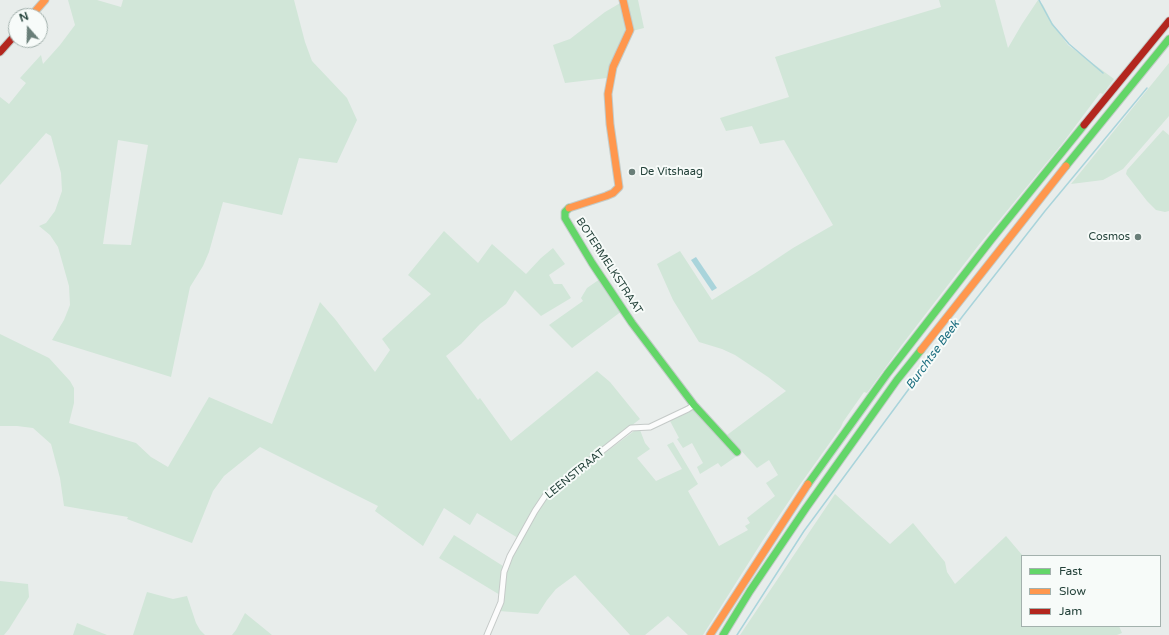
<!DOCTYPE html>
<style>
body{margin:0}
#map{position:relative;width:1169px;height:635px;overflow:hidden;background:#e8edeb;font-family:"Varela Round",sans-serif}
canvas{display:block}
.legend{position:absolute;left:1021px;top:555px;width:140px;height:72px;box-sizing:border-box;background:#f7fbf9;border:1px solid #a3b1ad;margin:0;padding:5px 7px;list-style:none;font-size:12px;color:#24423a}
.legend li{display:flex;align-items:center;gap:8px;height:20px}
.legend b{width:20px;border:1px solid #a3b1ad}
.north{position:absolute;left:8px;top:8px;width:40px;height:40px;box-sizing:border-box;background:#f7fbf9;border:1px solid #a3b1ad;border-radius:50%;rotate:340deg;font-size:11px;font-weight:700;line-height:16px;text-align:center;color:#24423a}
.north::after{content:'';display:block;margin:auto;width:14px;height:18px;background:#697e78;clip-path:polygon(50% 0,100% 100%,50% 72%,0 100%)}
</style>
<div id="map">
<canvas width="1169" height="635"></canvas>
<ul class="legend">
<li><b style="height:5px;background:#63d668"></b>Fast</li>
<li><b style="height:5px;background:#ff974d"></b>Slow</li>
<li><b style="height:5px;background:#b3261e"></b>Jam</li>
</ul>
<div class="north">N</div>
</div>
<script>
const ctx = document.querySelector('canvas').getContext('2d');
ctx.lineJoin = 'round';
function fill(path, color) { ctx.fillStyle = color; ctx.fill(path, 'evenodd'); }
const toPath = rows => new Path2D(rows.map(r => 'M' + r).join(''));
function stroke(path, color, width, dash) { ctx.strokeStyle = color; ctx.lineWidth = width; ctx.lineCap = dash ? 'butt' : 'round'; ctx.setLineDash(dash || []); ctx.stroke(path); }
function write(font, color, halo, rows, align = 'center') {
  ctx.font = font + ' "Varela Round",sans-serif'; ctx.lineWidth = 4; ctx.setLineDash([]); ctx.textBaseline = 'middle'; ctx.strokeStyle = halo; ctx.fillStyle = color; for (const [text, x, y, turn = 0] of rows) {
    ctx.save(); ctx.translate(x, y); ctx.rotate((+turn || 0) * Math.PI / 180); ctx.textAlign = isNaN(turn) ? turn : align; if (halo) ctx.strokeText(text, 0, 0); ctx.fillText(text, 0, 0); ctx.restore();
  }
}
fill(toPath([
 [68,0,97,0,121,7,123,0,294,0,305,42,312,61,347,98,357,120,337,163,299,158,282,215,223,202,209,252,203,266,190,287,171,377,52,340,64,320,70,305,69,286,58,247,50,235,39,226,46,223,55,211,62,191,61,173,51,136,46,133,0,185,0,97,9,104,26,83,20,78,41,55,43,64,60,45,75,25],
 [118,140,148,145,131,245,103,244],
 [626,0,638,0,644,28,632,31],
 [939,0,995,0,1008,48,1022,24,1038,0,1043,5,1054,26,1068,45,1114,79,1103,94,1100,93,1062,144,978,246,901,346,867,393,864,392,843,422,841,427,799,486,763,540,703,635,688,635,668,616,645,635,630,635,575,575,556,589,547,600,538,614,499,611,508,566,524,535,543,502,550,494,634,431,640,430,645,443,650,449,637,458,656,481,682,469,667,445,673,442,698,484,688,491,719,546,748,530,745,526,750,523,747,518,775,496,766,483,778,475,769,460,757,468,727,435,786,391,768,377,735,355,722,349,699,342,673,300,657,264,680,251,712,300,757,272,793,248,833,225,784,140,760,144,752,126,726,131,720,118,789,97,775,57,941,7],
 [622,2,627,29,612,61,607,78,565,83,553,45,570,39,605,12],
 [1169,63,1169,116,1123,169,1103,180,1071,184],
 [1163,130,1169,135,1169,211,1165,212,1156,210,1147,201,1126,174,1127,170],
 [444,231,478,263,492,244,526,274,541,258,553,248,565,264,549,275,554,284,562,284,571,298,541,316,515,290,506,304,480,324,461,344,446,356,478,400,480,398,511,441,597,371,610,382,640,419,544,494,518,538,477,513,470,525,444,508,423,546,375,511,378,506,260,447,224,476,213,491,192,543,127,519,128,517,64,506,60,478,51,444,33,428,17,426,0,426,0,334,49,358,70,381,74,388,74,403,69,423,136,443,151,457,168,467,209,397,272,424,320,302,335,319,375,372,390,350,382,339,431,294,408,275],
 [600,279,622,311,572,348,549,325,583,301,581,298,587,288],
 [694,408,735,452,737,456,721,467,718,463,700,474,697,467,703,463,692,443,683,448,677,439,679,438,670,421],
 [835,494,890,544,913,523,945,562,947,572,955,584,1006,536,1023,556,1022,626,1119,626,1122,633,1117,635,740,635],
 [454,535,503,566,500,595,439,558],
 [0,581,28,584,29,597,9,629,4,635,0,635],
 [147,592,173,599,187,596,196,623,200,630,205,635,133,635],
 [245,613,272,635,232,635,236,630],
 [77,623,107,635,73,635]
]), '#d1e6d8');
fill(toPath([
 [696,257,717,288,712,291,691,260]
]), '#a9d4db');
stroke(toPath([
 [1039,0,1052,24,1069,44,1103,73],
 [737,635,804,531,962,317,1045,211,1147,88]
]), '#a9d4db', 1.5);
const street = toPath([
 [487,635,501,602,504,572,510,556,535,511,545,496,631,428,650,427,688,409,694,405]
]);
const fast = toPath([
 [1066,166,1169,39],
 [569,208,565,212,565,218,592,263,632,323,694,405,737,452],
 [808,484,887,374,991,240,1084,125],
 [723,635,750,591,806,508,897,380,921,350]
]);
const slow = toPath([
 [31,16,45,0],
 [569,208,606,196,613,193,619,187,610,124,608,94,613,67,630,30,623,0],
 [921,350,1066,166],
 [710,635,808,484]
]);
const jam = toPath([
 [0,52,16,34],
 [1084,125,1169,21]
]);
stroke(street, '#c5cac8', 7);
stroke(fast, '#c3cbc8', 9);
stroke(slow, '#c3cbc8', 9);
stroke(jam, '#c3cbc8', 9);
stroke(street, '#fcfcfc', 5);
stroke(fast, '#63d668', 7);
stroke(slow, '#ff974d', 7);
stroke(jam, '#b3261e', 7);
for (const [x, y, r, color] of [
 [632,172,4,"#697e78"],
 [1138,237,4,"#697e78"]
]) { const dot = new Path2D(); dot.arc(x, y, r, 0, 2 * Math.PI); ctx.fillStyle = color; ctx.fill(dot); stroke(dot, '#f7fbf9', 1.5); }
write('11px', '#24423a', '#f7fbf9', [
 ["De Vitshaag",640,172],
 ["Cosmos",1130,237,"right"]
], 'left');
write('11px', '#24423a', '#f7fbf9', [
 ["BOTERMELKSTRAAT",609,266,57],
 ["LEENSTRAAT",575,474,-39]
]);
write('italic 12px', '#1c6f80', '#f7fbf9', [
 ["Burchtse Beek",933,355,-54]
]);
</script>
